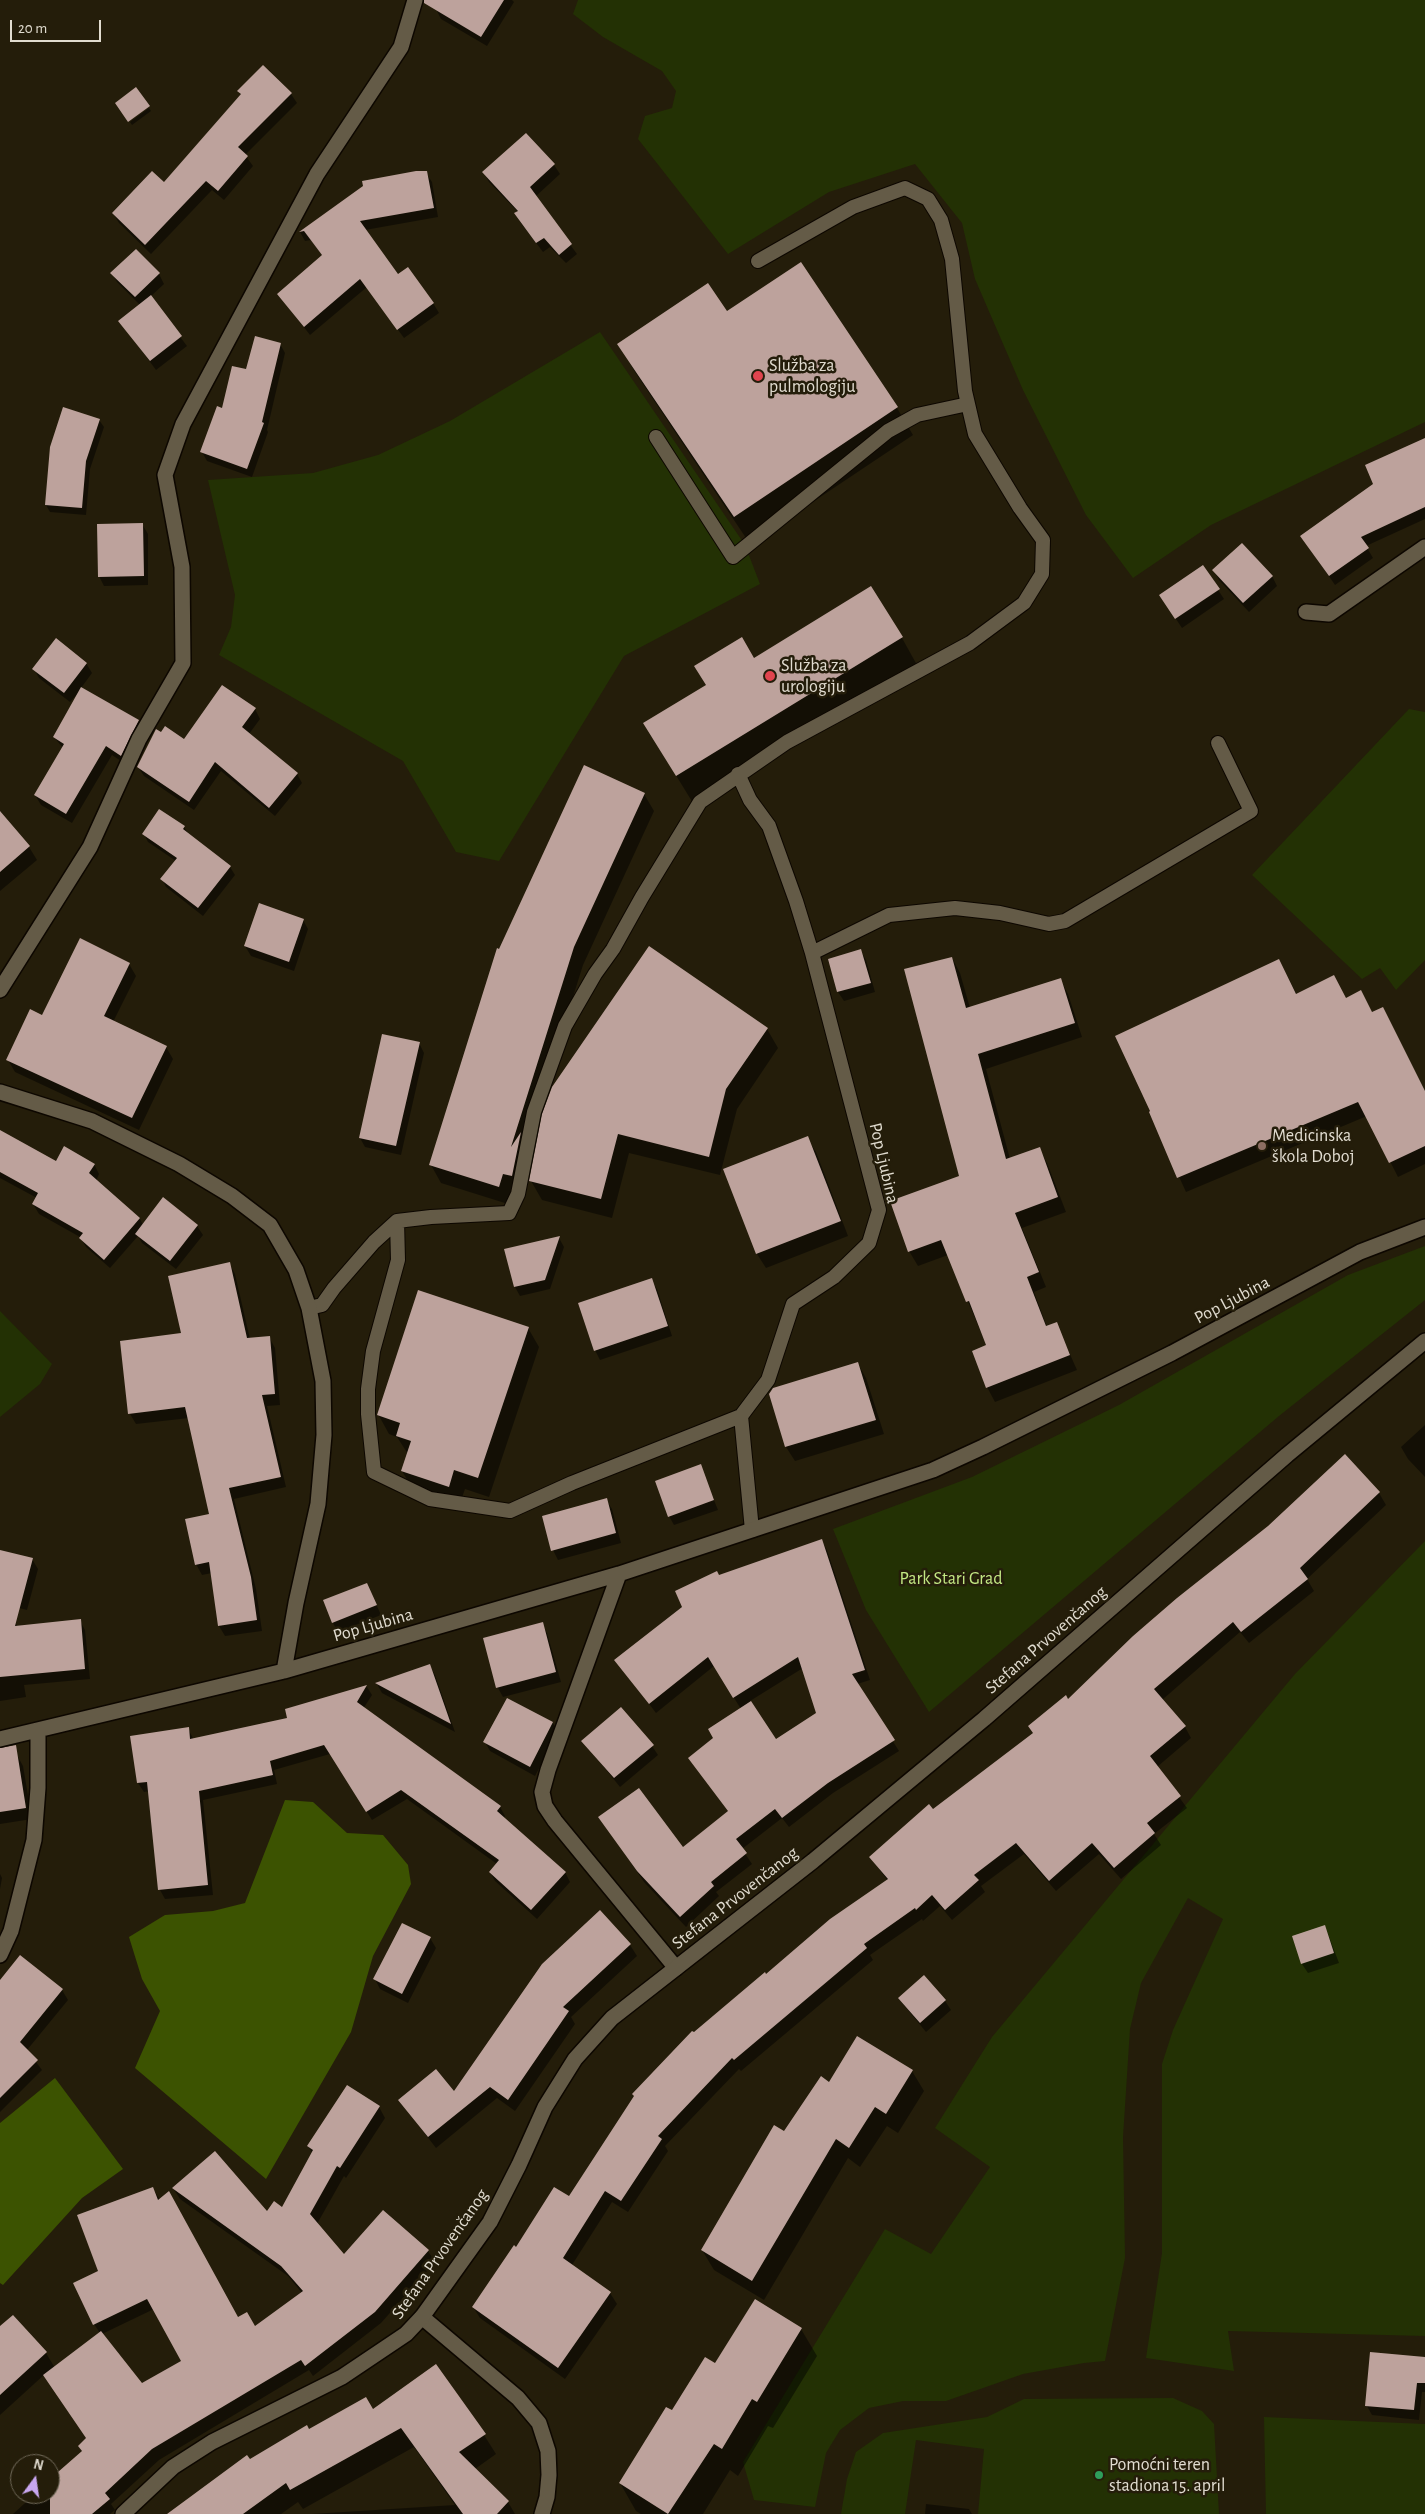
<!DOCTYPE html>
<meta charset="utf-8">
<style>
body{margin:0}
#map{position:relative;width:1425px;height:2514px;overflow:hidden;background:#241d0a;font-family:"Alegreya Sans",sans-serif}
canvas{display:block}
.north{position:absolute;left:10px;top:2454px;width:50px;height:50px;box-sizing:border-box;background:#241d0a;border:1px solid #706959;border-radius:50%;rotate:14deg;font-size:14px;font-weight:700;line-height:20px;text-align:center;color:#e1dcd0}
.north::after{content:'';display:block;margin:auto;width:18px;height:22px;background:#c8a6ef;clip-path:polygon(50% 0,100% 100%,50% 72%,0 100%)}
.scale{position:absolute;left:10px;top:20px;width:91px;height:22px;box-sizing:border-box;border:2px solid #e1dcd0;border-top:0;padding-left:6px;font-size:15px;line-height:18px;white-space:nowrap;color:#e1dcd0;-webkit-text-stroke:4px #241d0a;paint-order:stroke}
</style>
<div id="map">
<canvas width="1425" height="2514"></canvas>
<div class="north">N</div>
<div class="scale">20 m</div>
</div>
<script>
const ctx = document.querySelector('canvas').getContext('2d');
ctx.lineJoin = 'round';
function fill(path, color) { ctx.fillStyle = color; ctx.fill(path, 'evenodd'); }
const toPath = rows => new Path2D(rows.map(r => 'M' + r).join(''));
function stroke(path, color, width, dash) { ctx.strokeStyle = color; ctx.lineWidth = width; ctx.lineCap = dash ? 'butt' : 'round'; ctx.setLineDash(dash || []); ctx.stroke(path); }
function write(font, color, halo, rows, align = 'center') {
  ctx.font = font + ' "Alegreya Sans",sans-serif'; ctx.lineWidth = 5; ctx.setLineDash([]); ctx.textBaseline = 'middle'; ctx.strokeStyle = halo; ctx.fillStyle = color; for (const [text, x, y, turn = 0] of rows) {
    ctx.save(); ctx.translate(x, y); ctx.rotate((+turn || 0) * Math.PI / 180); ctx.textAlign = isNaN(turn) ? turn : align; if (halo) ctx.strokeText(text, 0, 0); ctx.fillText(text, 0, 0); ctx.restore();
  }
}
fill(toPath([
 [578,0,1425,0,1425,422,1211,525,1133,578,1086,515,1023,390,975,279,962,223,915,164,829,192,728,254,638,139,645,116,672,108,676,91,662,71,603,37,573,14],
 [600,332,745,545,760,584,624,656,499,861,456,852,403,761,219,655,231,627,235,595,208,480,313,473,378,455,450,421],
 [1409,709,1425,712,1425,960,1396,990,1380,968,1362,979,1252,875],
 [1425,1246,1425,1300,1279,1416,929,1712,866,1610,833,1529,972,1477,1119,1405,1348,1275],
 [0,1311,52,1364,40,1384,0,1417],
 [1425,1541,1425,2336,1228,2331,1234,2371,1146,2358,1162,2253,1162,2064,1173,2030,1223,1919,1188,1898,1141,1983,1130,2029,1123,2137,1125,2258,1105,2361,1084,2363,1023,2374,946,2401,903,2401,869,2408,840,2430,826,2453,815,2507,754,2500,743,2462,885,2229,931,2254,990,2167,935,2128,992,2037,1295,1674],
 [1173,2398,1202,2411,1214,2424,1219,2514,978,2514,984,2449,916,2440,905,2514,841,2514,847,2479,856,2452,883,2433,987,2417,1024,2399],
 [1264,2417,1425,2424,1425,2514,1266,2514]
]), '#233104');
fill(toPath([
 [285,1800,313,1802,347,1833,383,1835,408,1865,411,1884,373,1956,351,2032,266,2179,135,2068,160,2011,142,1979,129,1937,165,1915,213,1911,245,1903],
 [55,2078,123,2169,82,2198,3,2285,0,2283,0,2123]
]), '#3c5301');
fill(toPath([
 [441,0,512,0,514,2,487,46,441,19,436,9],
 [263,67,291,94,297,103,245,155,253,166,224,200,212,190,151,254,119,223,113,213,164,184,241,95,239,91],
 [149,108,151,111,132,125,130,122],
 [554,165,560,174,535,197,577,254,566,263,550,247,543,252,521,223,516,214,518,212,489,182,484,173],
 [426,173,432,182,438,217,365,230,398,276,433,303,439,313,404,338,367,287,310,335,278,294,323,256,311,240,305,241,300,232,364,187],
 [801,264,897,408,913,435,750,544,635,372,619,344,727,313],
 [112,273,159,274,164,284,150,297,187,346,156,370,120,321,140,305,117,282],
 [280,344,285,353,267,430,268,432,252,477,207,461,202,452,247,371],
 [99,420,104,427,90,469,86,515,50,512,46,505],
 [1425,450,1425,519,1366,546,1373,558,1335,585,1302,537],
 [142,524,148,534,148,585,104,586,99,576],
 [1203,567,1224,599,1182,628,1166,604],
 [1214,571,1272,576,1277,586,1249,612,1219,580],
 [902,638,917,665,693,803,661,751,707,686,754,660],
 [86,663,92,673,81,688,138,721,144,730,127,765,112,755,72,823,41,805,35,795,63,748,54,737,81,690,70,702,39,678,34,669],
 [255,709,260,719,249,734,297,774,302,783,275,816,221,771,194,810,144,776,138,767,184,741],
 [644,794,654,811,583,965,508,1204,441,1183,431,1165,500,950],
 [0,813,29,847,37,860,0,891],
 [184,827,189,835,230,867,235,875,203,916,166,887,162,879,176,861,148,842,144,834],
 [303,920,308,929,294,971,251,956,245,946],
 [860,950,866,960,875,992,844,1001,838,992,829,960],
 [952,958,960,973,970,1008,1060,979,1068,994,1082,1037,986,1069,1010,1159,1039,1148,1047,1163,1066,1212,1022,1228,1046,1287,1034,1292,1047,1327,1056,1323,1077,1370,995,1402,987,1387,987,1346,948,1255,918,1266,909,1251,961,1177],
 [1279,960,1297,995,1346,999,1373,1013,1383,1009,1425,1091,1425,1164,1398,1177,1367,1116,1186,1192,1150,1113],
 [129,964,136,976,113,1022,166,1047,173,1059,139,1130,15,1072,8,1060,43,1016],
 [767,1029,778,1048,737,1109,720,1175,629,1153,612,1218,542,1200,531,1181],
 [419,1043,424,1053,401,1155,365,1147,360,1138],
 [0,1132,56,1163,94,1164,99,1174,96,1181,140,1219,143,1225,197,1226,203,1235,176,1269,142,1243,138,1236,110,1268,86,1247,80,1237,39,1214,33,1204,37,1198,0,1178],
 [807,1138,816,1152,848,1236,766,1268,757,1254,725,1169],
 [559,1238,564,1247,550,1289,520,1296,515,1287,506,1250],
 [229,1263,235,1274,250,1339,269,1337,275,1348,280,1405,267,1406,286,1487,234,1499,256,1589,262,1631,225,1636,219,1626,212,1573,202,1575,196,1564,211,1515,189,1418,136,1424,130,1414],
 [651,1280,657,1289,672,1336,600,1360,595,1350],
 [418,1291,528,1328,539,1347,489,1497,465,1489,459,1506,413,1490,402,1471,408,1454,397,1437,389,1434,378,1414],
 [858,1364,866,1378,884,1434,795,1461,786,1447],
 [1425,1425,1425,1477,1408,1459,1401,1447],
 [1345,1456,1379,1493,1386,1505,1307,1579,1314,1591,1249,1643,1240,1632,1162,1700,1185,1727,1191,1738,1157,1767,1187,1808,1154,1834,1161,1845,1121,1879,1099,1854,1056,1891,1024,1854,981,1886,985,1892,952,1920,940,1906,923,1921,922,1919,870,1955,873,1960,741,2071,739,2069,665,2146,668,2151,628,2212,612,2202,572,2265,610,2293,617,2304,565,2379,480,2318,473,2307,517,2248,569,2198,694,2034,888,1881,871,1858,1034,1734,1068,1700,1269,1527],
 [700,1466,718,1510,674,1525,669,1516],
 [606,1500,612,1509,621,1543,558,1560,553,1550],
 [821,1540,827,1550,870,1680,857,1684,899,1751,833,1793,789,1827,782,1818,742,1849,752,1864,716,1892,719,1896,686,1927,644,1882,600,1817,682,1849,729,1812,689,1758,714,1738,741,1709,714,1666,656,1713,616,1660,719,1577],
 [803,1668,817,1714,776,1740,750,1701],
 [0,1551,32,1559,38,1569,27,1610,0,1603],
 [367,1584,381,1615,338,1632,333,1623],
 [80,1621,85,1630,90,1679,24,1685,26,1697,0,1701,0,1626,16,1624,18,1627],
 [542,1624,547,1633,561,1682,503,1697,498,1688,484,1639],
 [430,1666,435,1675,455,1732,382,1693,377,1684],
 [367,1687,372,1695,363,1709,500,1807,505,1816,504,1818,565,1872,570,1882,537,1919,495,1881,490,1872,497,1864,407,1799,372,1820,330,1754,274,1770,277,1784,203,1800,213,1895,165,1899,160,1890,149,1791,144,1792,138,1783,188,1729,194,1740,289,1719,286,1709],
 [508,1699,553,1723,558,1733,535,1776,490,1751,485,1742],
 [583,1741,652,1746,658,1755,620,1787],
 [17,1755,23,1766,32,1819,0,1824,0,1758],
 [0,1874,2,1878,0,1889],
 [1325,1926,1339,1963,1308,1973,1302,1964],
 [430,1938,436,1948,408,2003,380,1989,375,1979],
 [630,1945,637,1956,571,2017,575,2024,515,2111,497,2098,436,2148,399,2100,454,2094],
 [26,1961,62,1990,68,2000,27,2050,42,2070,0,2112,0,1982],
 [899,1999,945,2001,951,2010,926,2032],
 [912,2071,924,2091,898,2133,887,2126,860,2167,848,2158,764,2300,714,2270,702,2250,785,2133,829,2084],
 [379,2107,385,2118,346,2178,344,2176,317,2224,344,2256,383,2212,428,2251,435,2262,381,2323,313,2376,309,2370,159,2460,111,2504,115,2510,110,2514,13,2514,35,2494,50,2494,50,2481,83,2453,79,2446,87,2439,45,2374,0,2415,0,2328,13,2316,46,2353,55,2368,100,2333,94,2324,100,2271,153,2189,238,2319,255,2328,302,2293,288,2276,180,2199,173,2188,268,2213,282,2208,313,2154,308,2146],
 [154,2309,182,2362,141,2385,102,2334],
 [801,2329,817,2356,773,2428,768,2426,738,2476,730,2470,703,2514,641,2514,636,2511,620,2483,672,2412,716,2365],
 [1425,2358,1425,2392,1422,2392,1419,2420,1372,2415,1367,2406],
 [372,2411,484,2435,496,2454,475,2469,508,2502,515,2514,312,2514,455,2505,414,2447,303,2509,298,2502,281,2514,169,2514,249,2461,309,2431],
 [926,2504,969,2509,972,2514,925,2514]
]), '#0007');
fill(toPath([
 [424,0,504,0,481,37,424,3],
 [263,65,292,93,238,147,248,156,218,191,206,181,145,245,112,213,152,171,164,182,241,94,237,91],
 [136,87,150,106,128,122,115,103],
 [526,133,555,164,530,187,572,244,559,255,544,238,536,243,514,213,518,211,482,172],
 [416,171,427,171,434,208,360,221,398,274,408,267,434,303,397,330,360,279,304,327,277,294,322,255,304,231,299,232,363,186,362,181],
 [136,249,160,273,135,297,110,273],
 [801,262,898,407,734,517,617,344,708,283,727,311],
 [151,295,182,336,150,361,118,321],
 [255,336,281,343,262,422,264,423,247,469,200,452,217,406,222,408,232,366,246,369],
 [63,407,100,419,86,461,82,508,45,505,50,447],
 [1425,438,1425,507,1361,537,1369,548,1329,576,1300,536,1373,484,1365,465],
 [143,523,144,576,98,577,97,524],
 [1242,543,1273,576,1243,603,1212,570],
 [1203,565,1220,589,1175,619,1159,595],
 [871,586,903,637,676,776,643,723,706,685,694,666,742,637,754,658],
 [56,638,87,663,64,693,32,669],
 [222,685,256,708,242,727,298,773,269,808,215,762,189,802,137,767,156,729,161,732,165,726,184,739],
 [81,687,139,720,121,756,106,746,66,814,34,795,64,744,53,737],
 [584,765,645,793,574,947,511,1147,521,1132,512,1176,503,1174,499,1187,429,1165,497,948,499,949],
 [159,809,185,826,183,829,231,866,198,908,160,879,177,858,142,834],
 [0,811,30,846,0,872],
 [259,903,304,919,289,962,244,946],
 [80,938,130,963,104,1016,167,1046,132,1118,6,1060,30,1009,42,1015],
 [649,946,768,1028,726,1089,709,1157,618,1134,601,1199,529,1181,542,1114,552,1087],
 [861,949,871,983,837,992,828,959],
 [952,957,966,1008,1061,978,1075,1023,978,1054,1006,1159,1040,1147,1058,1197,1015,1213,1039,1272,1027,1277,1046,1326,1057,1322,1070,1355,986,1388,972,1351,986,1345,969,1301,966,1302,941,1240,908,1252,890,1201,959,1176,904,969],
 [1279,959,1296,994,1334,975,1346,998,1361,990,1372,1012,1383,1007,1425,1091,1425,1146,1389,1163,1358,1102,1177,1178,1149,1112,1150,1111,1115,1036],
 [382,1034,420,1042,396,1146,359,1138],
 [0,1130,56,1161,64,1146,95,1164,89,1173,140,1218,104,1260,79,1238,83,1233,32,1204,38,1193,0,1172],
 [808,1136,841,1221,756,1254,723,1169],
 [163,1197,198,1225,170,1261,135,1234],
 [560,1236,545,1280,514,1287,504,1249],
 [230,1262,247,1338,270,1336,275,1394,262,1395,281,1477,229,1488,251,1577,257,1620,218,1626,209,1562,195,1565,185,1519,209,1514,185,1407,128,1414,120,1341,181,1333,168,1276],
 [652,1278,668,1326,594,1351,578,1303],
 [418,1290,529,1327,478,1478,454,1470,449,1487,401,1471,411,1441,396,1436,400,1423,377,1415],
 [858,1362,876,1420,785,1447,769,1394,773,1388],
 [1345,1454,1380,1492,1300,1568,1308,1579,1241,1632,1233,1622,1154,1689,1186,1726,1150,1756,1181,1796,1147,1823,1155,1833,1114,1868,1092,1843,1049,1881,1016,1843,974,1875,979,1880,945,1910,932,1895,916,1910,915,1908,864,1944,867,1948,734,2060,732,2058,658,2136,662,2139,621,2201,605,2191,563,2258,611,2292,558,2368,472,2307,514,2245,516,2247,554,2187,569,2196,634,2096,632,2094,692,2031,694,2032,765,1972,766,1974,830,1919,888,1879,869,1857,929,1804,933,1809,1033,1733,1028,1726,1066,1695,1068,1699,1133,1636,1177,1598,1268,1526],
 [701,1464,714,1500,668,1517,655,1481],
 [607,1498,616,1533,551,1551,542,1516],
 [822,1539,865,1670,852,1674,895,1740,828,1783,782,1818,775,1809,736,1839,747,1853,711,1882,714,1886,680,1917,637,1871,598,1817,639,1788,683,1847,728,1811,688,1758,713,1738,708,1729,751,1701,776,1739,816,1713,798,1657,733,1698,708,1657,649,1704,614,1660,682,1607,675,1591,717,1571,719,1575],
 [0,1550,33,1558,15,1626,81,1619,85,1669,0,1677],
 [367,1583,377,1605,332,1623,323,1600],
 [543,1622,556,1672,496,1688,483,1638],
 [430,1664,451,1724,375,1683],
 [367,1685,357,1702,501,1806,497,1811,566,1872,531,1910,489,1872,499,1860,401,1790,366,1812,324,1745,270,1761,273,1775,199,1791,208,1885,158,1890,147,1782,137,1783,130,1736,189,1727,190,1739,287,1718,285,1709],
 [507,1698,553,1722,530,1767,483,1742],
 [621,1707,654,1745,614,1778,581,1741],
 [16,1745,26,1808,0,1812,0,1748],
 [600,1910,631,1944,563,2007,569,2011,508,2100,490,2087,428,2137,398,2100,436,2069,454,2091,542,1964],
 [402,1923,431,1937,402,1994,373,1979],
 [1325,1925,1334,1953,1301,1964,1292,1936],
 [20,1955,63,1989,20,2042,38,2060,0,2098,0,1980],
 [924,1975,946,2000,920,2023,898,1998],
 [857,2036,913,2070,886,2114,875,2107,849,2148,836,2139,752,2281,701,2250,774,2125,784,2131,821,2076,829,2082],
 [347,2085,380,2106,340,2168,337,2166,310,2214,344,2254,383,2210,429,2250,375,2312,305,2366,301,2360,152,2449,105,2493,110,2499,92,2514,50,2514,50,2479,82,2451,78,2446,86,2438,43,2375,101,2331,142,2383,181,2361,147,2299,93,2325,73,2283,98,2271,77,2215,153,2187,158,2200,169,2191,238,2317,247,2312,255,2326,303,2291,281,2266,172,2188,215,2151,267,2211,274,2201,282,2207,313,2150,307,2146],
 [755,2299,802,2328,757,2402,752,2399,722,2449,714,2444,668,2514,619,2483,666,2407,672,2410,705,2357,715,2363],
 [13,2315,47,2352,0,2395,0,2326],
 [1370,2352,1425,2357,1425,2383,1417,2383,1414,2410,1365,2406],
 [436,2364,486,2434,459,2452,509,2501,497,2514,463,2514,401,2428,290,2490,286,2483,243,2514,167,2514,247,2455,250,2459,307,2425,309,2429,366,2397,373,2409]
]), '#bda29c');
const lane = toPath([
 [656,437,733,557,888,431,917,415,968,404],
 [738,774,750,800,769,826,796,901,812,953,879,1210,869,1243,834,1277,793,1304,768,1380,741,1416,752,1530],
 [812,953,889,915,955,908,1000,913,1049,924,1065,921,1251,811,1218,743],
 [397,1221,398,1260,373,1351,368,1389,368,1414,374,1472,430,1499,510,1511,572,1483,741,1416],
 [309,1308,322,1305,334,1288,374,1242,397,1221,431,1217,509,1213,518,1194,534,1112,565,1026,595,974,613,949,642,897,700,802,787,742,970,643,1024,603,1042,574,1043,540,1020,508,975,434,965,391,952,259,941,220,928,199,905,188,853,207,758,261]
]);
const street = toPath([
 [1306,612,1329,614,1425,547],
 [0,990,90,847,139,739,183,663,182,567,165,475,183,424,317,174,401,47,415,0],
 [0,1092,92,1121,179,1164,232,1196,270,1225,296,1270,309,1308,323,1381,324,1435,318,1504,296,1603,284,1671],
 [619,1574,548,1770,542,1792,545,1806,555,1821,676,1968],
 [0,1739,284,1671,619,1574,933,1470,983,1447,1172,1353,1360,1252,1425,1227],
 [0,1955,11,1931,34,1840,38,1788,38,1731],
 [422,2317,518,2398,539,2423,548,2451,549,2475,547,2497,542,2514]
]);
const secondary = toPath([
 [123,2514,173,2467,212,2442,342,2377,406,2334,422,2317,490,2222,519,2165,545,2107,575,2059,612,2018,813,1861,984,1719,1287,1455,1425,1341]
]);
stroke(lane, '#0d0700', 16);
stroke(street, '#0d0700', 18);
stroke(secondary, '#0d0700', 18);
stroke(lane, '#645b47', 14);
stroke(street, '#645b47', 15);
stroke(secondary, '#645b47', 15);
for (const [x, y, r, color] of [
 [758,376,6,"#e0444e"],
 [770,676,6,"#e0444e"],
 [1262,1146,5,"#8d6e63"],
 [1099,2475,5,"#2e9e5b"]
]) { const dot = new Path2D(); dot.arc(x, y, r, 0, 2 * Math.PI); ctx.fillStyle = color; ctx.fill(dot); stroke(dot, '#241d0a', 2); }
write('18px', '#e1dcd0', '#241d0a', [
 ["Služba za",769,366],
 ["pulmologiju",769,387],
 ["Služba za",781,666],
 ["urologiju",781,687],
 ["Medicinska",1272,1136],
 ["škola Doboj",1272,1157],
 ["Pomoćni teren",1109,2465],
 ["stadiona 15. april",1109,2486]
], 'left');
write('18px', '#e1dcd0', '#241d0a', [
 ["Pop Ljubina",884,1163,77],
 ["Pop Ljubina",1232,1300,-28],
 ["Pop Ljubina",373,1625,-16],
 ["Stefana Prvovenčanog",1046,1640,-41],
 ["Stefana Prvovenčanog",735,1898,-38],
 ["Stefana Prvovenčanog",440,2254,-55]
]);
write('18px', '#c2e783', '#241d0a', [
 ["Park Stari Grad",951,1579]
]);
</script>
